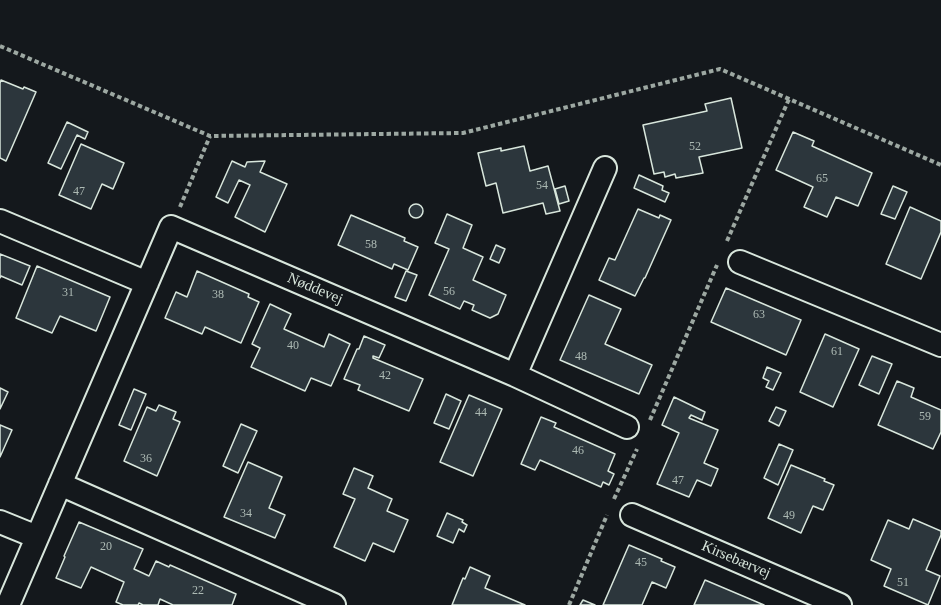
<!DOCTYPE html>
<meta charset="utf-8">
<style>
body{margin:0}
canvas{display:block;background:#14181c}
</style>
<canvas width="941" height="605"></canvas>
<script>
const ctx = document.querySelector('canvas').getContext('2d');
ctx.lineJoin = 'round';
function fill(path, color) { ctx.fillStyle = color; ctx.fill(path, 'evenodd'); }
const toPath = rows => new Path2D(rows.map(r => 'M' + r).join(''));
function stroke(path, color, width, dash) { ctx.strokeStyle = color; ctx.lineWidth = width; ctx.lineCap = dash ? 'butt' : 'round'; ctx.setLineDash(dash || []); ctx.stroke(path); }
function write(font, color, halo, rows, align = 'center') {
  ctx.font = font + ' "Times New Roman",serif'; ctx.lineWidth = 4.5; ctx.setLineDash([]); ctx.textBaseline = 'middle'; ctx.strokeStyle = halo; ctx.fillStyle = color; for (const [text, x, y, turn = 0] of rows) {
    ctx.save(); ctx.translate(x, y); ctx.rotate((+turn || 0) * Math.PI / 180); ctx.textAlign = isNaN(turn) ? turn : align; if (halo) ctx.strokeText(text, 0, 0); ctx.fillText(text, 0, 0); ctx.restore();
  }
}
const building = toPath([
 [1,80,23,89,24,87,36,92,6,161,0,158,0,83,1,80],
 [731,98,742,148,699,157,703,173,676,178,675,174,665,177,664,172,654,174,643,125,707,111,705,104,731,98],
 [67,122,88,132,85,139,77,135,61,169,48,163,67,122],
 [793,132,814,141,812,146,872,173,858,206,836,197,827,217,804,207,813,187,776,170,793,132],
 [81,144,124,163,113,189,102,184,91,209,59,195,81,144],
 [524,146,530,171,548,166,560,211,546,214,543,203,503,213,496,183,486,186,478,153,501,148,501,151,524,146],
 [232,161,245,167,247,162,265,161,260,172,287,184,265,232,235,217,250,185,239,180,228,203,216,197,232,161],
 [639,175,663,186,662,190,669,193,665,202,634,188,639,175],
 [565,186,569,201,559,204,555,189,565,186],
 [893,186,907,192,895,219,881,214,893,186],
 '409 211a7 7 0 1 1 14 0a7 7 0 1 1-14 0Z',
 [910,207,941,221,941,232,921,279,886,264,910,207],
 [638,209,659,218,660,215,671,220,645,278,644,278,635,296,599,280,609,258,615,260,638,209],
 [447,214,472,225,463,248,483,257,473,280,506,295,498,314,490,318,472,310,474,305,464,301,460,309,429,295,449,249,435,243,447,214],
 [351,215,405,238,404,241,418,247,408,270,394,264,392,269,338,245,351,215],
 [496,245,505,249,499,263,490,259,496,245],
 [0,254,30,266,22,285,1,276,0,278,0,254],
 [37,266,110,297,96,331,60,316,52,333,16,318,37,266],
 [197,271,249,294,248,297,259,302,241,343,205,327,202,334,165,318,176,292,187,297,197,271],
 [406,271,417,275,406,301,395,297,406,271],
 [726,288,801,320,786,355,711,322,726,288],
 [589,295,621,309,605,344,652,365,639,394,560,360,589,295],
 [270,304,291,314,284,329,324,347,329,334,350,344,331,386,311,378,305,391,251,367,260,348,252,344,270,304],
 [825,334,859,349,833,407,800,392,825,334],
 [364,336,385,345,379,358,373,356,373,358,423,379,409,411,358,390,360,385,344,379,357,349,359,349,364,336],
 [872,356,892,364,879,394,859,385,872,356],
 [767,367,781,373,773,390,766,387,769,381,763,378,767,367],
 [897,381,914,388,911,397,941,410,941,432,933,449,878,425,897,381],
 [0,388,8,392,0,409,0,388],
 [134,389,146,394,131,430,119,425,134,389],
 [446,394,461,401,449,429,434,423,446,394],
 [469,395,502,409,473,476,440,462,469,395],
 [674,397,705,412,702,420,691,415,689,418,718,430,704,463,718,469,711,486,697,480,689,497,657,484,679,433,662,425,674,397],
 [159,405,176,412,173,419,180,422,157,476,124,461,147,407,156,411,159,405],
 [776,407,786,411,779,426,769,421,776,407],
 [541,417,556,423,554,427,615,454,608,471,614,474,609,485,603,482,601,487,540,460,535,470,521,464,541,417],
 [241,424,257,431,238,473,223,466,241,424],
 [0,425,12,430,0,457,0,425],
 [779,444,793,450,778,485,764,478,779,444],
 [248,462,282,477,269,508,285,515,275,538,224,517,248,462],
 [791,465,825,479,824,481,834,485,823,510,813,506,801,533,768,518,791,465],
 [354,468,373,476,368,488,392,499,387,511,408,520,394,552,373,543,365,561,334,547,355,499,343,494,354,468],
 [447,513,463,520,462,522,467,525,464,532,459,529,453,543,437,536,447,513],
 [913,519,941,531,941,535,926,570,940,576,928,605,884,586,891,569,871,560,888,520,909,529,913,519],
 [79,522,143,549,134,569,149,576,156,561,169,567,170,565,236,594,232,605,173,605,160,599,158,605,143,605,139,603,138,605,123,605,116,602,124,582,91,567,81,588,56,578,65,557,64,556,79,522],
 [629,545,662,559,661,561,675,567,666,588,652,582,642,605,603,605,629,545],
 [470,567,490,576,485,588,525,605,452,605,463,578,465,579,470,567],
 [705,580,764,605,694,605,705,580],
 [583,600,595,605,580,605,583,600]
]);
fill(building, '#2c363c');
stroke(building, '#d8e6dc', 1.5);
const minor = toPath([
 [0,221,147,283],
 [740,262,941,345],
 [515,375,605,168],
 [60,484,334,605],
 [632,515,840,605],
 [0,522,37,537],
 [8,605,171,227,515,375,627,427]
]);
stroke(minor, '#d8e6dc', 26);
stroke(toPath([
 [0,46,210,136,463,133,720,69,941,165],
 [180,207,210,136],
 [727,241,789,99],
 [650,420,717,265],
 [614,499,637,449],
 [569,605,607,515]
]), '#9da8a2', 4, [4.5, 3]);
stroke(minor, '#14181c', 22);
write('12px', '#adbab4', null, [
 ["52",695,147],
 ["65",822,179],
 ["54",542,186],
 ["47",79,192],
 ["58",371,245],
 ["56",449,292],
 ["31",68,293],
 ["38",218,295],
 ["63",759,315],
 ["40",293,346],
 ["61",837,352],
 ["48",581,357],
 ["42",385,376],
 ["44",481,413],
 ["59",925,417],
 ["46",578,451],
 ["36",146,459],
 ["47",678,481],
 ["34",246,514],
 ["49",789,516],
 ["20",106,547],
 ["45",641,563],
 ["51",903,583],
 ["22",198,591]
]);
write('15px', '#d8e6dc', '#14181c', [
 ["Nøddevej",315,289,23],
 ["Kirsebærvej",736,560,23]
]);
</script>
